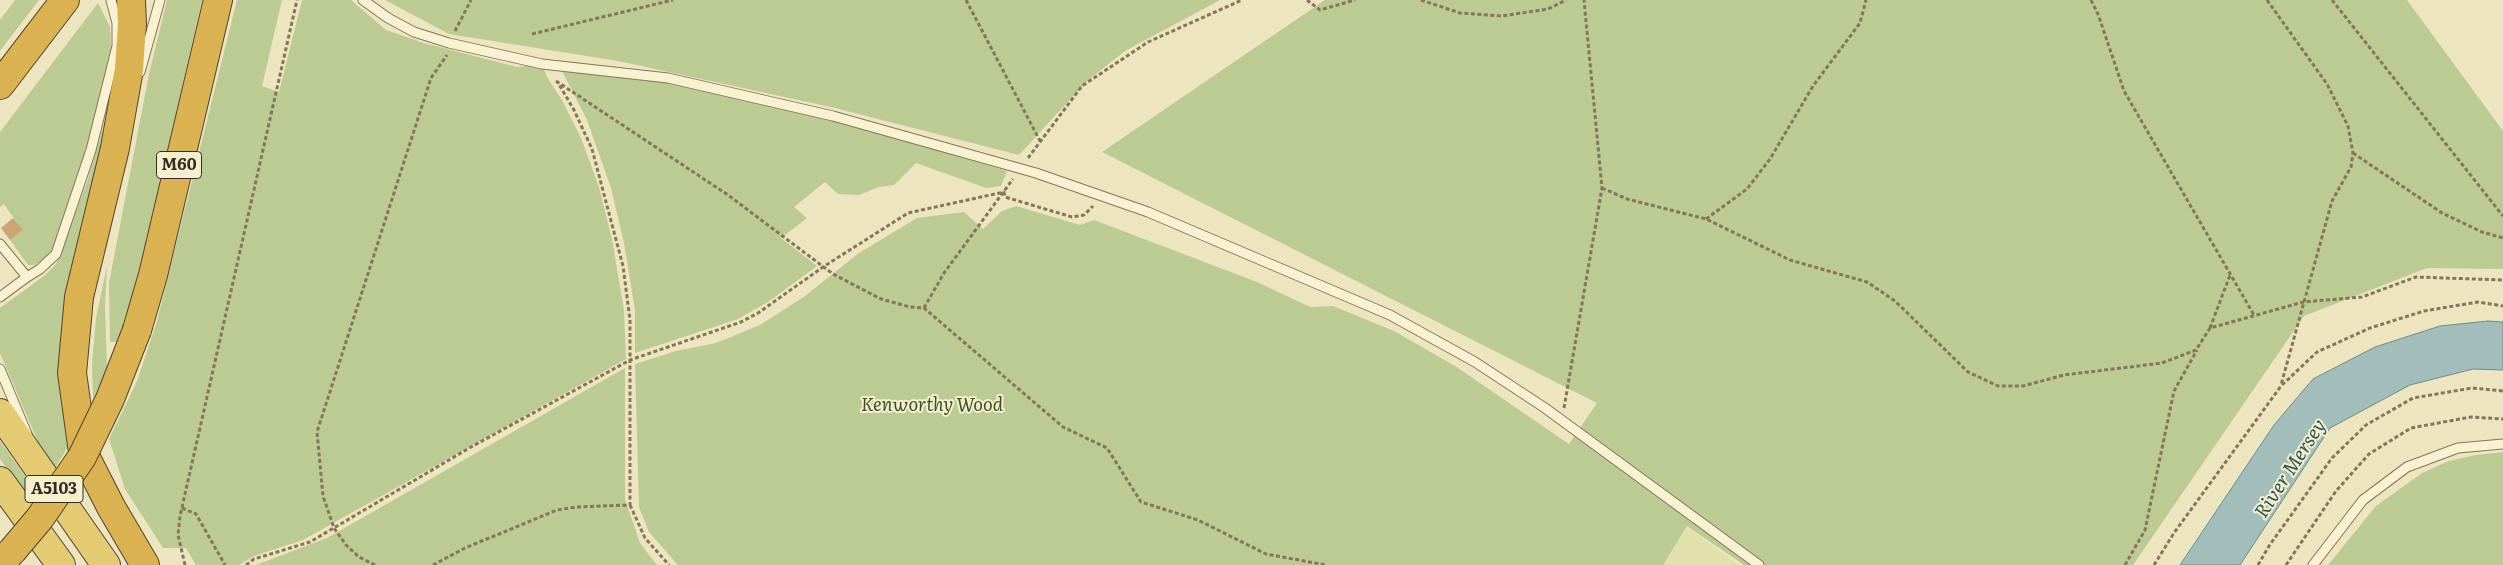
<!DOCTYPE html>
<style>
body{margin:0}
canvas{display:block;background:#ece5c0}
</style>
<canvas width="2503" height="565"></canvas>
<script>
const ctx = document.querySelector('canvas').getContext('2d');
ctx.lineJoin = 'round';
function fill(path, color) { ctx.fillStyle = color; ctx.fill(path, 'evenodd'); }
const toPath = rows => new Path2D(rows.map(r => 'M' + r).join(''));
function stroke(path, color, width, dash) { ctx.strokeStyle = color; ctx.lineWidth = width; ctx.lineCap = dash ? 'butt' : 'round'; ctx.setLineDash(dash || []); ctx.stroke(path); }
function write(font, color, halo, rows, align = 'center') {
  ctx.font = font + ' Literata,serif'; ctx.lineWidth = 4; ctx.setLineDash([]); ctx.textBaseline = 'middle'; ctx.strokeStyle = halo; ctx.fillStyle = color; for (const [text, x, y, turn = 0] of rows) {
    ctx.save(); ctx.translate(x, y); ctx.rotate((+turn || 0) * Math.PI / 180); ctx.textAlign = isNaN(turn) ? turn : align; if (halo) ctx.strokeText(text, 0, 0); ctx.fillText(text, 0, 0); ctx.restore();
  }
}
fill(toPath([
 [1687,527,1739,565,1663,565]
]), '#e2e1ad');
fill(toPath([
 [15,0,39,0,0,51,0,20],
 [167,0,202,0,135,291,119,342,110,342,109,283,149,74],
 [237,0,282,0,262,86,279,92,302,0,351,0,386,30,424,43,517,67,542,64,547,77,562,100,581,138,599,187,612,239,624,310,626,359,303,540,254,556,239,565,196,565,186,548,163,548,125,489,109,439,137,381,157,321],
 [385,0,1220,0,1125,51,1087,81,1019,155,835,108,618,61,449,34],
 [1325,0,2407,0,2503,131,2503,269,2427,268,2304,316,2133,565,1744,565,1687,526,1663,565,678,565,649,532,639,507,635,364,676,351,716,343,760,325,805,296,859,253,917,218,964,212,983,229,1002,211,1016,206,1080,225,1094,220,1257,282,1310,307,1333,306,1394,331,1455,366,1569,444,1597,403,1102,152],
 [98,3,110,27,111,48,84,156,53,251,45,259,34,265,28,265,10,240,22,230,4,204,0,207,0,132],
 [560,67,632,75,768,104,858,127,1007,171,1001,186,986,188,916,163,894,185,879,187,859,195,838,194,825,182,794,207,807,218,781,238,817,266,768,302,738,319,635,353,635,310,624,243,611,188,587,120],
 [115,87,74,437,55,468,38,442,0,353,0,308,44,276,56,264,87,182],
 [107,266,105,306,107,368,93,400,92,364,96,318],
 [625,368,625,499,640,543,657,565,256,565,327,538],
 [0,441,39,496,32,505,0,459],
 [2503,452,2503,565,2328,565,2376,506,2422,473,2449,461,2476,455]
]), '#bcca94');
const water = toPath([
 [2488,321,2503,322,2503,370,2473,369,2410,385,2330,428,2240,565,2180,565,2274,425,2313,379,2375,347,2440,326,2488,321]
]);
fill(water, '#a3beba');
stroke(water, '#6a8c88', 1);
fill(toPath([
 [13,218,23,230,10,240,1,228]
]), '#caa576');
const service = toPath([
 [363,0,388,18,414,32,449,43,542,64,668,78,833,116,1036,173,1148,212,1390,315,1475,362,1545,408,1759,565],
 [140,72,160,0],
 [0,244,27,277,0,297],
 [27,277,40,269,56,254,91,150,117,46,117,23,111,0],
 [0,369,27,434],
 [2313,565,2363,500,2407,467,2458,448,2503,444]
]);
const trunk = toPath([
 [0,413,106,565],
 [0,481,61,565]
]);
const motorway = toPath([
 [131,0,132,24,129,69,115,148,79,297,72,373,83,452,111,507,145,565],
 [0,85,65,0],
 [137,330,153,275,218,0],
 [0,564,13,550]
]);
stroke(service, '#857658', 11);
stroke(trunk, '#52442d', 30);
stroke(motorway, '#52442d', 30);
stroke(toPath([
 [966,0,1040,141],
 [1307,0,1320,10,1355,0],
 [1421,0,1460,13,1502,16,1548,9,1566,0],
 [2091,0,2098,14,2124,91,2254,315],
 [2267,0,2327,84,2348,126,2353,153,2351,167,2332,201,2281,385],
 [2332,0,2503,216],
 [455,31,471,0],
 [532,34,673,0],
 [556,81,728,195,833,274,881,299,910,307,924,308,1063,427,1107,448,1141,502,1198,520,1266,554,1326,565],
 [2353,153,2442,213,2482,232,2503,238],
 [1028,158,1082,86,1148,42,1242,0],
 [1602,188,1627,199,1706,219,1790,260,1867,282,1895,301,1968,372,1998,386,2023,386,2064,375,2162,363,2196,350,2210,328,2303,302,2362,297,2416,277,2503,280],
 [1706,219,1747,189,1770,159,1813,86,1860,23,1866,0],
 [924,308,944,273,1013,179],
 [2210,328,2230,275],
 [1564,408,1602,188,1584,0],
 [630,505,645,538,669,565],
 [182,508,196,514,225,565],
 [185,565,178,535,180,516,297,0],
 [246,565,254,559,310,542,471,447,630,360,741,322,758,313,823,267,908,213,1004,192,1005,197,1072,217,1084,215,1093,206],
 [375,565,359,557,346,545,334,528,323,496,317,432,431,78,447,55],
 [433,565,465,548,557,510,576,507,630,505,630,320,623,266,592,149,574,110,557,81],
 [2125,565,2145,530,2174,391,2197,350],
 [2154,565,2174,533,2281,386,2317,352,2370,328,2424,311,2478,302,2503,306],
 [2258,565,2269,546,2332,458,2366,425,2413,398,2472,388,2503,391],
 [2286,565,2336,491,2369,454,2411,428,2471,417,2503,419]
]), '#857658', 3, [4, 2.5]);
stroke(service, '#f8f2d3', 9);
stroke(trunk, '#e5ca74', 28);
stroke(motorway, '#dbb251', 28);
const motorwayBridge = toPath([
 [13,550,40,518,82,457,110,399,137,330]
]);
stroke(motorwayBridge, '#52442d', 30, []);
stroke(motorwayBridge, '#dbb251', 28);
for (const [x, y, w] of [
 [179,165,45],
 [54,489,58]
]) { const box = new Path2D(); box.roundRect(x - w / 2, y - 13.5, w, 27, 4); ctx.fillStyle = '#f4efcf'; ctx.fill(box); stroke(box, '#352c1d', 1); }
write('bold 16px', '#352c1d', null, [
 ["M60",179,165],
 ["A5103",54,489]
]);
write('italic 18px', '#3f5124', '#f4efcf', [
 ["Kenworthy Wood",932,406]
]);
write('italic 19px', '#2c5154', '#f4efcf', [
 ["River Mersey",2291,469,-57]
]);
</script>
